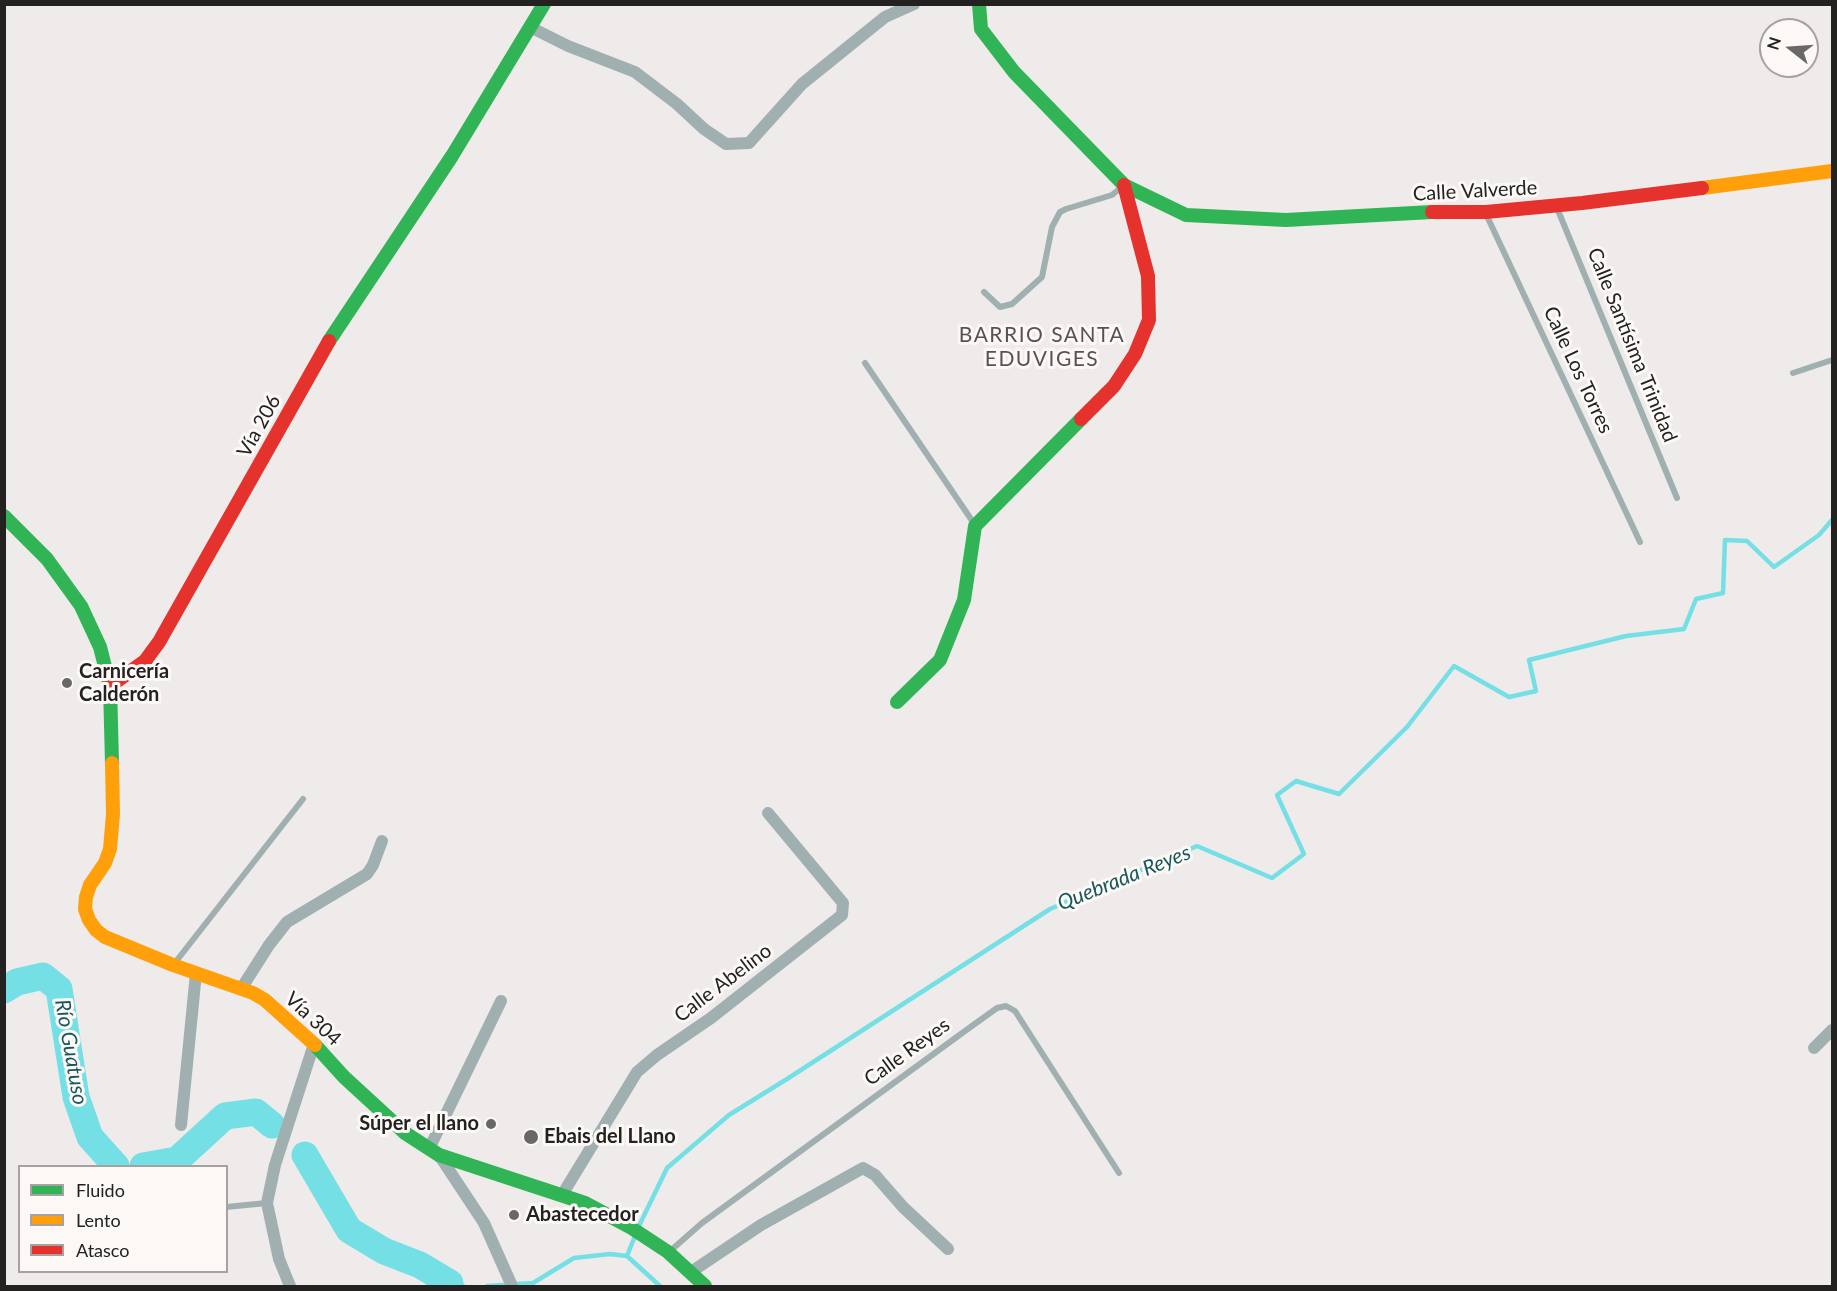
<!DOCTYPE html>
<meta charset="utf-8">
<style>
body{margin:0}
#map{position:relative;width:1837px;height:1291px;overflow:hidden;background:#eeebea;font-family:Lato,sans-serif}
canvas{display:block}
.frame{position:absolute;inset:0;border:6px solid #232221;pointer-events:none}
.legend{position:absolute;left:18px;top:1165px;width:210px;height:108px;box-sizing:border-box;background:#fcf8f6;border:2px solid #a5a2a1;margin:0;padding:8px 10px;list-style:none;font-size:18px;color:#232221}
.legend li{display:flex;align-items:center;gap:12px;height:30px}
.legend b{width:30px;border:2px solid #a5a2a1}
.north{position:absolute;left:1759px;top:18px;width:60px;height:60px;box-sizing:border-box;background:#fcf8f6;border:2px solid #a5a2a1;border-radius:50%;rotate:287deg;font-size:16px;font-weight:700;line-height:24px;text-align:center;color:#232221}
.north::after{content:'';display:block;margin:auto;width:21px;height:27px;background:#6a6867;clip-path:polygon(50% 0,100% 100%,50% 72%,0 100%)}
</style>
<div id="map">
<canvas width="1837" height="1291"></canvas>
<div class="frame"></div>
<ul class="legend">
<li><b style="height:8px;background:#30b455"></b>Fluido</li>
<li><b style="height:8px;background:#ff9f0a"></b>Lento</li>
<li><b style="height:8px;background:#e5322d"></b>Atasco</li>
</ul>
<div class="north">N</div>
</div>
<script>
const ctx = document.querySelector('canvas').getContext('2d');
ctx.lineJoin = 'round';
const toPath = rows => new Path2D(rows.map(r => 'M' + r).join(''));
function stroke(path, color, width, dash) { ctx.strokeStyle = color; ctx.lineWidth = width; ctx.lineCap = dash ? 'butt' : 'round'; ctx.setLineDash(dash || []); ctx.stroke(path); }
function write(font, color, halo, rows, align = 'center') {
  ctx.font = font + ' Lato,sans-serif'; ctx.lineWidth = 6; ctx.setLineDash([]); ctx.textBaseline = 'middle'; ctx.strokeStyle = halo; ctx.fillStyle = color; for (const [text, x, y, turn = 0] of rows) {
    ctx.save(); ctx.translate(x, y); ctx.rotate((+turn || 0) * Math.PI / 180); ctx.textAlign = isNaN(turn) ? turn : align; if (halo) ctx.strokeText(text, 0, 0); ctx.fillText(text, 0, 0); ctx.restore();
  }
}
stroke(toPath([
 [638,1228,667,1168,729,1115,787,1079,1050,909,1197,846,1272,878,1304,854,1277,795,1296,781,1339,794,1407,727,1454,666,1509,697,1536,691,1529,660,1626,636,1684,629,1696,599,1723,593,1725,540,1747,541,1774,567,1819,535,1832,520],
 [627,1256,635,1236],
 [450,1283,463,1286],
 [487,1286,533,1283,574,1258,610,1254,627,1256,660,1286]
]), '#74dfe4', 4.5);
stroke(toPath([
 [4,990,17,982,43,976,59,989,76,1097,90,1137,116,1166],
 [305,1155,349,1230,384,1251,420,1265,450,1283,450,1286],
 [143,1166,177,1160,225,1116,256,1112,272,1125]
]), '#74dfe4', 27);
stroke(toPath([
 [1557,208,1677,498],
 [1486,214,1640,542],
 [984,292,1000,307,1012,304,1042,277,1052,227,1060,212,1066,209,1112,195,1123,186],
 [865,363,975,525],
 [1793,373,1832,360],
 [174,964,303,799],
 [226,1207,267,1203],
 [669,1252,702,1223,965,1031,997,1008,1006,1006,1015,1011,1119,1173]
]), '#a0b0b0', 6);
stroke(toPath([
 [530,27,568,46,635,72,677,104,704,129,726,144,749,143,802,84,885,17,914,4],
 [241,989,269,945,287,922,367,874,373,865,382,841],
 [1814,1048,1832,1030],
 [181,1125,196,973],
 [429,1149,501,1001],
 [439,1155,484,1223,512,1286],
 [562,1195,637,1072,657,1055,711,1018,842,915,843,903,768,813],
 [691,1272,761,1225,863,1168,875,1175,903,1207,948,1249],
 [290,1286,279,1259,267,1203,275,1165,314,1044]
]), '#a0b0b0', 12);
stroke(toPath([
 [979,4,981,29,1014,72,1124,185,1186,215,1286,220,1432,212],
 [329,341,452,156,544,4],
 [4,516,47,559,81,606,100,647,110,686,112,763],
 [897,702,940,660,964,600,975,526,1081,419],
 [315,1045,344,1077,405,1133,439,1155,585,1203,630,1227,668,1252,705,1286]
]), '#30b455', 14);
stroke(toPath([
 [1702,188,1832,171],
 [112,763,113,814,110,849,105,863,90,885,86,897,85,909,89,920,96,930,105,937,173,965,253,993,265,1000,315,1045]
]), '#ff9f0a', 14);
stroke(toPath([
 [1432,212,1486,212,1582,203,1702,188],
 [1081,419,1114,386,1135,354,1149,320,1148,276,1124,185],
 [110,686,145,661,159,642,329,341]
]), '#e5322d', 14);
for (const [x, y, r, color] of [
 [67,683,6,"#6a6867"],
 [491,1124,6,"#6a6867"],
 [531,1137,8,"#6a6867"],
 [514,1215,6,"#6a6867"]
]) { const dot = new Path2D(); dot.arc(x, y, r, 0, 2 * Math.PI); ctx.fillStyle = color; ctx.fill(dot); stroke(dot, '#fcf8f6', 2); }
write('20px', '#232221', '#fcf8f6', [
 ["Calle Valverde",1475,191,-3],
 ["Calle Santísima Trinidad",1632,345,68],
 ["Calle Los Torres",1578,370,65],
 ["Vía 206",259,426,-61],
 ["Calle Abelino",723,983,-37],
 ["Vía 304",313,1019,43],
 ["Calle Reyes",907,1052,-36]
]);
write('bold 20px', '#232221', '#fcf8f6', [
 ["Carnicería",79,672],
 ["Calderón",79,695],
 ["Súper el llano",479,1124,"right"],
 ["Ebais del Llano",544,1137],
 ["Abastecedor",526,1215]
], 'left');
ctx.letterSpacing = '1.5px';
write('21px', '#575352', '#fcf8f6', [
 ["BARRIO SANTA",1042,335],
 ["EDUVIGES",1042,359]
]);
ctx.letterSpacing = '0px';
write('italic 21px', '#18575a', '#fcf8f6', [
 ["Quebrada Reyes",1124,878,-22],
 ["Río Guatuso",71,1052,80]
]);
</script>
